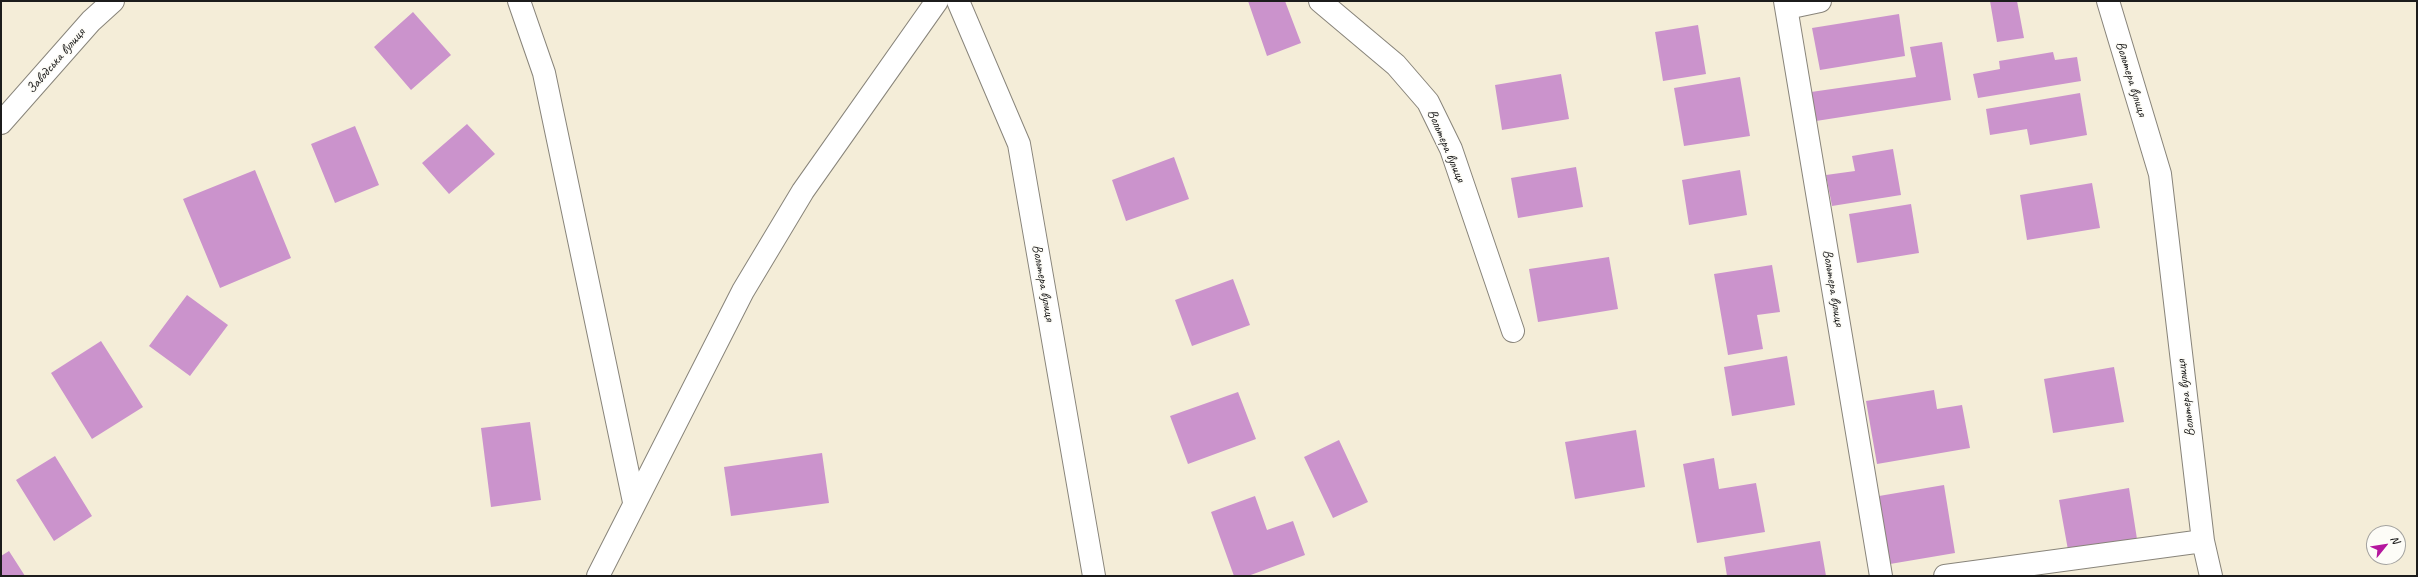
<!DOCTYPE html>
<meta charset="utf-8">
<style>
body{margin:0}
#map{position:relative;width:2418px;height:577px;overflow:hidden;background:#f4edd8;font-family:Caveat,sans-serif}
canvas{display:block}
.frame{position:absolute;inset:0;border:2px solid #1c1c1c;pointer-events:none}
.north{position:absolute;left:2366px;top:525px;width:40px;height:40px;box-sizing:border-box;background:#fdfcf7;border:1px solid #a3a29f;border-radius:50%;rotate:60deg;font-size:11px;font-weight:700;line-height:16px;text-align:center;color:#1c1c1c}
.north::after{content:'';display:block;margin:auto;width:14px;height:18px;background:#b5179e;clip-path:polygon(50% 0,100% 100%,50% 72%,0 100%)}
</style>
<div id="map">
<canvas width="2418" height="577"></canvas>
<div class="frame"></div>
<div class="north">N</div>
</div>
<script>
const ctx = document.querySelector('canvas').getContext('2d');
ctx.lineJoin = 'round';
function fill(path, color) { ctx.fillStyle = color; ctx.fill(path, 'evenodd'); }
const toPath = rows => new Path2D(rows.map(r => 'M' + r).join(''));
function stroke(path, color, width, dash) { ctx.strokeStyle = color; ctx.lineWidth = width; ctx.lineCap = dash ? 'butt' : 'round'; ctx.setLineDash(dash || []); ctx.stroke(path); }
function write(font, color, halo, rows, align = 'center') {
  ctx.font = font + ' Caveat,sans-serif'; ctx.lineWidth = 3; ctx.setLineDash([]); ctx.textBaseline = 'middle'; ctx.strokeStyle = halo; ctx.fillStyle = color; for (const [text, x, y, turn = 0] of rows) {
    ctx.save(); ctx.translate(x, y); ctx.rotate((+turn || 0) * Math.PI / 180); ctx.textAlign = isNaN(turn) ? turn : align; if (halo) ctx.strokeText(text, 0, 0); ctx.fillText(text, 0, 0); ctx.restore();
  }
}
fill(toPath([
 [1248,1,1285,1,1301,43,1267,56],
 [1990,1,2017,1,2024,38,1997,42],
 [413,12,451,55,411,90,374,47],
 [1899,14,1905,56,1820,70,1812,28],
 [1698,25,1706,74,1663,81,1655,32],
 [1942,42,1951,100,1816,121,1811,92,1916,77,1910,47],
 [2053,52,2055,60,2077,57,2081,81,1978,98,1973,74,2000,69,1999,61],
 [1561,74,1569,119,1502,130,1495,85],
 [1740,77,1750,136,1684,146,1674,88],
 [2080,93,2087,135,2030,145,2027,129,1990,135,1986,109],
 [467,124,495,154,449,194,422,163],
 [355,126,379,185,335,203,311,144],
 [1893,149,1901,195,1832,206,1826,175,1855,171,1852,156],
 [1174,157,1189,199,1126,221,1112,180],
 [1576,167,1583,207,1518,218,1511,178],
 [255,170,291,258,220,288,183,199],
 [1740,170,1747,215,1689,225,1682,180],
 [2092,183,2100,228,2027,240,2020,195],
 [1911,204,1919,253,1857,263,1849,214],
 [1609,257,1618,309,1538,322,1529,269],
 [1772,265,1780,312,1757,315,1763,349,1728,355,1714,274],
 [1233,279,1250,325,1192,346,1175,300],
 [187,295,228,325,190,376,149,346],
 [101,341,143,407,92,439,51,373],
 [1787,356,1795,405,1732,416,1724,367],
 [2114,367,2124,422,2053,433,2044,379],
 [1934,390,1937,409,1962,405,1970,448,1877,464,1866,401],
 [1238,392,1256,439,1188,464,1170,416],
 [530,422,541,500,491,507,481,428],
 [1636,430,1645,487,1575,499,1565,442],
 [1339,440,1368,502,1333,518,1304,457],
 [822,453,829,503,731,516,724,467],
 [55,456,92,516,54,541,16,480],
 [1714,458,1719,489,1756,483,1765,532,1697,543,1683,464],
 [1944,485,1955,553,1890,564,1879,496],
 [2129,488,2137,539,2068,550,2059,500],
 [1255,496,1267,530,1293,521,1305,555,1248,576,1234,576,1211,512],
 [1820,541,1826,576,1727,576,1724,557],
 [9,551,25,576,1,576,1,556]
]), '#cb93cc');
const service = toPath([
 [519,1,544,73,634,502]
]);
const minor = toPath([
 [958,1,1019,144,1094,576],
 [1320,1,1396,65,1428,102,1451,149,1513,331],
 [1785,1,1881,576],
 [1787,8,1820,1],
 [1,123,91,21,113,1],
 [2203,541,2211,576],
 [1945,576,2203,541,2160,174,2108,1]
]);
const secondary = toPath([
 [598,576,743,291,803,191,937,1]
]);
stroke(service, '#88847a', 24);
stroke(minor, '#88847a', 24);
stroke(secondary, '#88847a', 24);
stroke(service, '#fff', 22);
stroke(minor, '#fff', 22);
stroke(secondary, '#fff', 22);
write('14px', '#1c1c1c', '#fdfcf7', [
 ["Заводська вулиця",56,61,-49],
 ["Вольтера вулиця",2131,79,73],
 ["Вольтера вулиця",1446,146,67],
 ["Вольтера вулиця",1043,283,80],
 ["Вольтера вулиця",1833,288,81],
 ["Вольтера вулиця",2186,398,-97]
]);
</script>
